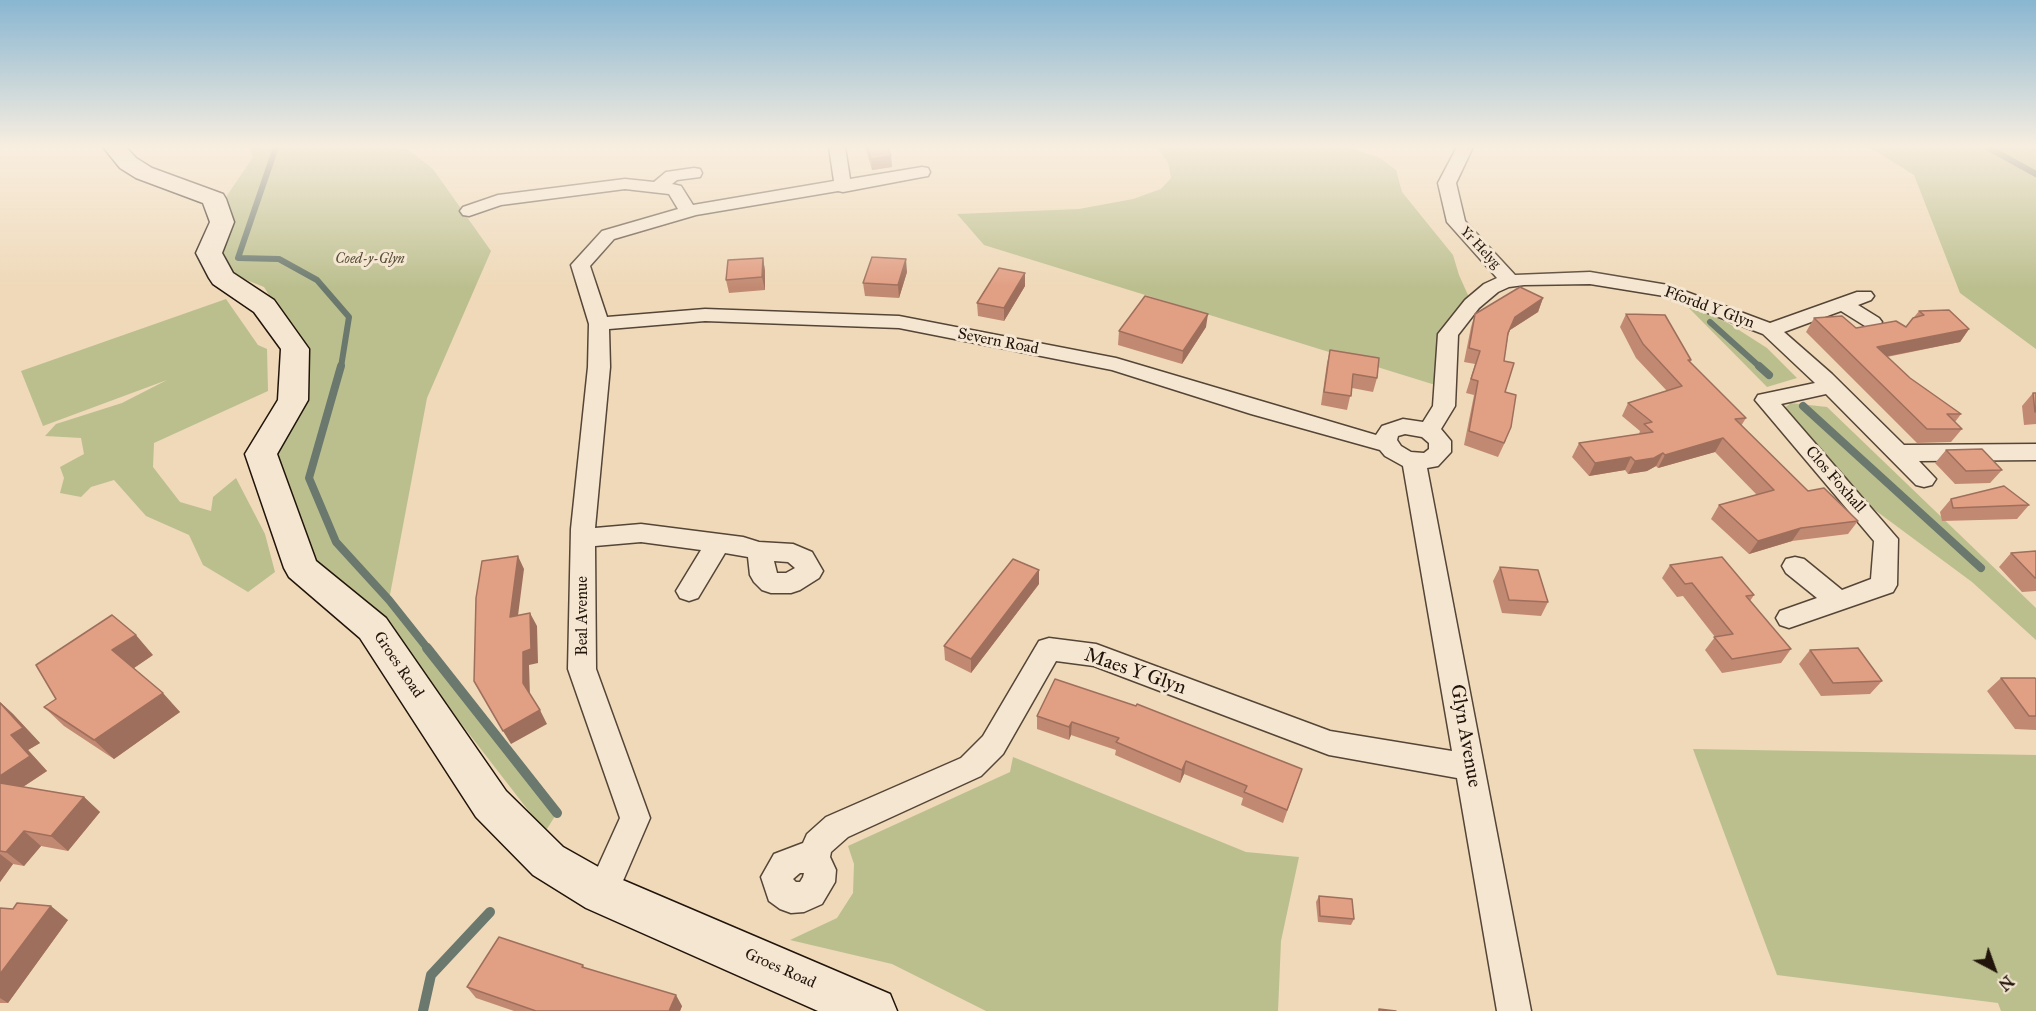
<!DOCTYPE html>
<style>
body{margin:0}
#map{position:relative;width:2036px;height:1011px;overflow:hidden;background:#efd9b9;font-family:"IM FELL Great Primer",serif}
canvas{display:block}
.north{position:absolute;left:1964px;top:939px;width:60px;height:60px;-webkit-text-stroke:4px #f5e6d2;paint-order:stroke;rotate:139deg;font-size:16px;font-weight:700;line-height:24px;text-align:center;color:#21140a}
.north::after{content:'';display:block;margin:auto;width:21px;height:27px;background:#21140a;clip-path:polygon(50% 0,100% 100%,50% 72%,0 100%)}
</style>
<div id="map">
<canvas width="2036" height="1011"></canvas>
<div class="north">N</div>
</div>
<script>
const ctx = document.querySelector('canvas').getContext('2d');
ctx.lineJoin = 'round';
function fill(path, color) { ctx.fillStyle = color; ctx.fill(path, 'evenodd'); }
const toPath = rows => new Path2D(rows.map(r => 'M' + r).join(''));
function stroke(path, color, width, dash) { ctx.strokeStyle = color; ctx.lineWidth = width; ctx.lineCap = dash ? 'butt' : 'round'; ctx.setLineDash(dash || []); ctx.stroke(path); }
function write(font, color, halo, rows, align = 'center') {
  ctx.font = font + ' "IM FELL Great Primer",serif'; ctx.lineWidth = 6; ctx.setLineDash([]); ctx.textBaseline = 'middle'; ctx.strokeStyle = halo; ctx.fillStyle = color; for (const [text, x, y, turn = 0] of rows) {
    ctx.save(); ctx.translate(x, y); ctx.rotate((+turn || 0) * Math.PI / 180); ctx.textAlign = isNaN(turn) ? turn : align; if (halo) ctx.strokeText(text, 0, 0); ctx.fillText(text, 0, 0); ctx.restore();
  }
}
fill(toPath([
 [249,147,405,147,433,169,491,251,427,398,389,600,557,813,545,832,384,624,312,559,274,454,285,321,264,287,234,275,219,252,231,223,226,197,253,157],
 [1157,147,1349,147,1380,158,1396,170,1402,192,1453,255,1459,275,1472,304,1448,334,1445,388,984,245,957,214,1079,209,1133,199,1161,189,1171,178,1168,163],
 [1869,147,2036,147,2036,349,1960,293,1914,175],
 [226,299,258,345,267,349,268,391,154,443,153,467,180,502,211,511,213,497,236,478,265,534,275,572,248,592,203,565,189,535,146,516,114,480,91,487,81,497,60,493,64,478,60,467,84,454,81,438,45,436,56,424,122,403,167,380,43,426,21,371],
 [1686,305,1728,323,1767,348,1797,378,1767,387],
 [1791,403,1827,407,2036,608,2036,640,1972,582,1864,502,1783,409],
 [1693,749,2036,755,2036,1011,2001,1011,1998,1003,1777,975],
 [1013,757,1246,852,1299,857,1281,941,1278,1011,986,1011,892,964,790,940,837,918,853,893,854,864,848,846,1010,772]
]), '#bbbf8e');
stroke(toPath([
 [276,147,238,258,279,259,317,280,349,317,341,367],
 [1987,147,2036,174],
 [1710,322,1760,367]
]), '#6a786d', 6);
stroke(toPath([
 [341,366,309,478,336,542,389,600,428,649],
 [1759,366,1769,375],
 [1803,406,1981,568]
]), '#6a786d', 8);
stroke(toPath([
 [427,648,557,813],
 [423,1011,431,975,490,912]
]), '#6a786d', 10);
const street = toPath([
 [829,147,845,147,850,179,922,167,928,168,930,172,928,176,922,177,843,192,838,191,696,215,614,239,590,266,607,317,705,309,899,316,1116,358,1376,435,1382,426,1403,419,1423,422,1433,406,1438,334,1465,300,1484,284,1497,278,1447,222,1438,183,1457,147,1473,147,1456,183,1465,221,1515,275,1590,272,1668,285,1770,323,1857,292,1871,292,1874,296,1871,300,1858,305,1879,318,1882,322,1879,326,1865,326,1841,311,1784,332,1832,374,1904,445,2036,444,2036,460,1919,461,1936,479,1932,485,1924,487,1916,485,1826,394,1781,404,1898,539,1897,585,1893,592,1789,628,1780,625,1776,618,1780,611,1817,598,1786,573,1782,566,1786,559,1795,557,1804,559,1842,590,1871,579,1874,541,1755,400,1758,395,1815,383,1763,334,1664,296,1590,284,1524,285,1509,287,1498,292,1479,308,1458,335,1455,406,1441,429,1451,441,1451,452,1438,466,1427,468,1531,1011,1497,1011,1457,778,1329,755,1094,666,1056,661,1003,754,981,776,848,837,831,852,830,857,836,870,835,882,822,904,804,912,791,913,780,909,769,901,761,877,774,854,803,843,807,834,826,817,961,758,983,736,1039,641,1049,638,1096,644,1330,731,1452,751,1403,466,1385,456,1380,450,1251,414,1112,370,899,328,705,321,609,329,610,367,595,528,641,524,743,537,759,542,793,544,812,552,823,571,819,578,800,590,791,593,771,593,762,590,754,582,750,575,748,557,725,553,698,598,689,601,680,598,676,591,701,550,641,542,595,546,596,669,650,818,613,904,602,908,591,904,586,893,620,818,568,669,571,529,588,367,589,324,571,265,602,231,678,209,669,194,625,189,501,205,469,216,463,215,460,211,463,207,498,195,625,179,654,182,666,172,694,168,700,169,702,173,700,177,677,180,672,184,681,186,693,205,834,181,829,147],
 [1405,434,1422,437,1429,443,1429,449,1424,453,1411,452,1401,446,1397,440,1398,436,1405,434],
 [774,561,788,562,795,568,786,573,777,573,774,561],
 [800,873,804,873,803,877,800,882,796,882,793,879,800,873]
]);
const secondary = toPath([
 [103,147,126,147,136,158,152,168,223,194,226,199,234,222,222,253,233,273,274,300,309,349,308,400,277,454,316,561,386,618,506,791,563,847,618,878,890,994,897,1011,818,1011,586,908,533,875,476,817,360,638,289,577,284,568,245,454,278,400,281,349,254,312,213,284,209,278,196,253,210,222,203,203,136,178,120,168,103,147]
]);
stroke(street, '#544536', 3);
stroke(secondary, '#21140a', 3);
fill(street, '#f5e6d2');
fill(secondary, '#f5e6d2');
fill(toPath([
 [865,147,888,147,891,156,892,167,872,170],
 [763,258,765,271,765,290,729,293,726,280],
 [907,272,899,298,865,296,863,283],
 [1025,273,1025,286,1004,321,978,316,977,303],
 [1543,298,1538,312,1510,330,1508,336,1504,361,1506,440,1498,457,1464,445,1474,395,1466,393,1475,364,1464,362,1471,327,1475,314],
 [1919,311,1969,329,1960,342,1887,357,1910,378,1961,414,1955,422,1962,429,1951,442,1917,443,1806,332,1814,318,1856,328,1906,327],
 [1626,314,1691,360,1690,362,1746,418,1741,426,1808,491,1858,521,1848,534,1792,541,1749,554,1711,519,1719,505,1757,495,1715,452,1658,468,1656,466,1647,471,1628,474,1625,470,1589,476,1572,457,1579,443,1639,434,1640,431,1622,416,1628,403,1667,391,1636,358,1620,327],
 [1206,327,1182,364,1118,345,1119,331],
 [1330,350,1377,378,1373,392,1352,388,1347,410,1321,405,1327,363],
 [2033,393,2036,393,2036,424,2024,425,2022,406],
 [1946,450,2002,470,1990,483,1955,484,1935,463],
 [1951,499,2029,505,2017,519,1942,521,1940,512],
 [2036,551,2036,591,2022,592,1999,567,2011,553],
 [1670,565,1754,595,1750,601,1791,649,1781,663,1722,673,1705,650,1715,637,1683,596,1677,597,1662,578],
 [1500,567,1548,602,1541,616,1502,613,1493,581],
 [1039,584,971,673,945,660,944,646],
 [1810,650,1882,681,1870,694,1821,696,1799,664],
 [153,655,134,668,180,712,114,759,64,726,44,707],
 [2001,678,2036,679,2036,730,2015,729,1987,691],
 [1055,679,1302,769,1283,823,1241,805,1243,798,1184,774,1180,783,1115,755,1116,750,1071,735,1069,740,1037,729,1037,716],
 [0,702,13,714,40,743,28,750,47,771,23,787,84,797,100,812,68,851,41,846,24,866,13,864,0,882],
 [1319,896,1354,919,1351,925,1318,922,1316,902],
 [0,908,68,920,8,1003,0,1003],
 [583,965,585,968,682,1006,680,1011,514,1011,476,998,467,987]
]), '#c28972');
fill(toPath([
 [891,156,892,167,872,170,871,159],
 [763,258,765,271,765,290,762,277],
 [906,259,907,272,899,298,898,285],
 [1025,273,1025,286,1004,321,1004,308],
 [1543,298,1538,312,1510,330,1503,346,1515,317],
 [1208,314,1206,327,1182,364,1183,351],
 [1969,329,1960,342,1868,360,1877,347],
 [1723,438,1715,452,1658,468,1665,455],
 [1663,453,1656,466,1647,471,1628,474,1635,461],
 [1631,457,1625,470,1589,476,1595,463],
 [1801,528,1792,541,1749,554,1758,541],
 [518,556,524,569,516,631,510,617],
 [1039,570,1039,584,971,673,971,659],
 [530,613,537,626,538,663,529,665,530,696,523,683,523,652],
 [136,635,153,655,131,670,112,650],
 [163,693,180,712,114,759,94,740],
 [0,702,13,714,40,743,28,750,47,771,9,796,0,789,0,776,11,735],
 [540,710,547,724,511,744,503,731],
 [1072,722,1071,735,1069,740,1069,727],
 [1186,761,1184,774,1180,783,1182,770],
 [84,797,100,812,68,851,51,836],
 [24,831,41,846,24,866,6,852],
 [0,854,13,864,0,882],
 [51,906,68,920,8,1003,0,998,0,974],
 [676,995,682,1006,680,1011,669,1011]
]), '#9e6f5c');
const building = toPath([
 [867,147,888,147,891,156,871,159,867,147],
 [872,257,906,259,898,285,863,283,872,257],
 [763,258,762,277,726,280,728,260,763,258],
 [999,268,1025,273,1004,308,977,303,999,268],
 [1520,287,1543,298,1515,317,1508,333,1504,361,1514,363,1505,392,1516,395,1511,427,1504,443,1469,431,1478,381,1471,379,1480,351,1469,348,1475,314,1520,287],
 [1145,296,1208,314,1183,351,1119,331,1145,296],
 [1949,310,1969,329,1877,347,1910,378,1961,414,1947,414,1962,429,1927,429,1814,318,1842,316,1856,328,1896,321,1906,327,1913,318,1924,315,1919,311,1949,310],
 [1626,314,1665,315,1691,360,1688,360,1746,418,1735,419,1808,491,1824,488,1858,521,1801,528,1758,541,1719,505,1774,490,1723,438,1665,455,1663,453,1654,458,1635,461,1631,457,1595,463,1579,443,1653,432,1644,424,1652,422,1628,403,1682,386,1643,344,1626,314],
 [1330,350,1379,358,1377,378,1353,374,1351,396,1324,392,1330,350],
 [2033,393,2036,393,2036,411,2035,412,2033,393],
 [1982,449,2002,470,1966,471,1946,450,1982,449],
 [2004,486,2029,505,1953,508,1951,499,2004,486],
 [2036,551,2036,578,2035,578,2011,553,2036,551],
 [518,556,510,617,530,613,531,649,523,652,523,683,540,710,503,731,474,681,476,598,482,561,518,556],
 [1722,557,1754,595,1746,596,1791,649,1732,659,1714,637,1733,634,1692,583,1685,584,1670,565,1722,557],
 [1013,559,1039,570,971,659,944,646,1013,559],
 [1500,567,1538,570,1548,602,1509,600,1500,567],
 [112,615,136,635,112,650,163,693,94,740,44,707,56,699,36,665,112,615],
 [1858,648,1882,681,1833,683,1810,650,1858,648],
 [2001,678,2035,678,2036,679,2036,716,2029,716,2001,678],
 [1055,679,1136,706,1137,704,1302,769,1287,810,1244,792,1247,786,1186,761,1182,770,1116,742,1119,738,1072,722,1069,727,1037,716,1055,679],
 [0,703,23,728,11,735,30,756,0,776,0,703],
 [0,783,84,797,51,836,24,831,6,852,0,851,0,783],
 [1319,896,1352,899,1354,919,1320,916,1319,896],
 [17,903,51,906,0,974,0,908,13,909,17,903],
 [499,937,583,965,582,967,676,995,669,1011,536,1011,467,987,499,937],
 [1379,1009,1396,1011,1379,1011,1379,1009]
]);
fill(building, '#e19f84');
stroke(building, '#9e6f5c', 1.5);
const sky = ctx.createLinearGradient(0, 0, 0, 288);
sky.addColorStop(0, '#89b6d1');
sky.addColorStop(0.51, '#f8eee0');
sky.addColorStop(1, '#f8eee000');
ctx.fillStyle = sky;
ctx.fillRect(0, 0, 2036, 288);
write('14px', '#21140a', '#f5e6d2', [
 ["Yr Helyg",1480,248,47]
]);
write('italic 14px', '#575038', '#f5e6d2', [
 ["Coed-y-Glyn",370,260]
]);
write('16px', '#21140a', '#f5e6d2', [
 ["Ffordd Y Glyn",1709,308,20],
 ["Severn Road",998,342,11],
 ["Clos Foxhall",1835,480,49],
 ["Beal Avenue",583,616,-90],
 ["Groes Road",398,665,56],
 ["Groes Road",780,969,24]
]);
write('20px', '#21140a', '#f5e6d2', [
 ["Maes Y Glyn",1135,672,19],
 ["Glyn Avenue",1465,736,80]
]);
</script>
